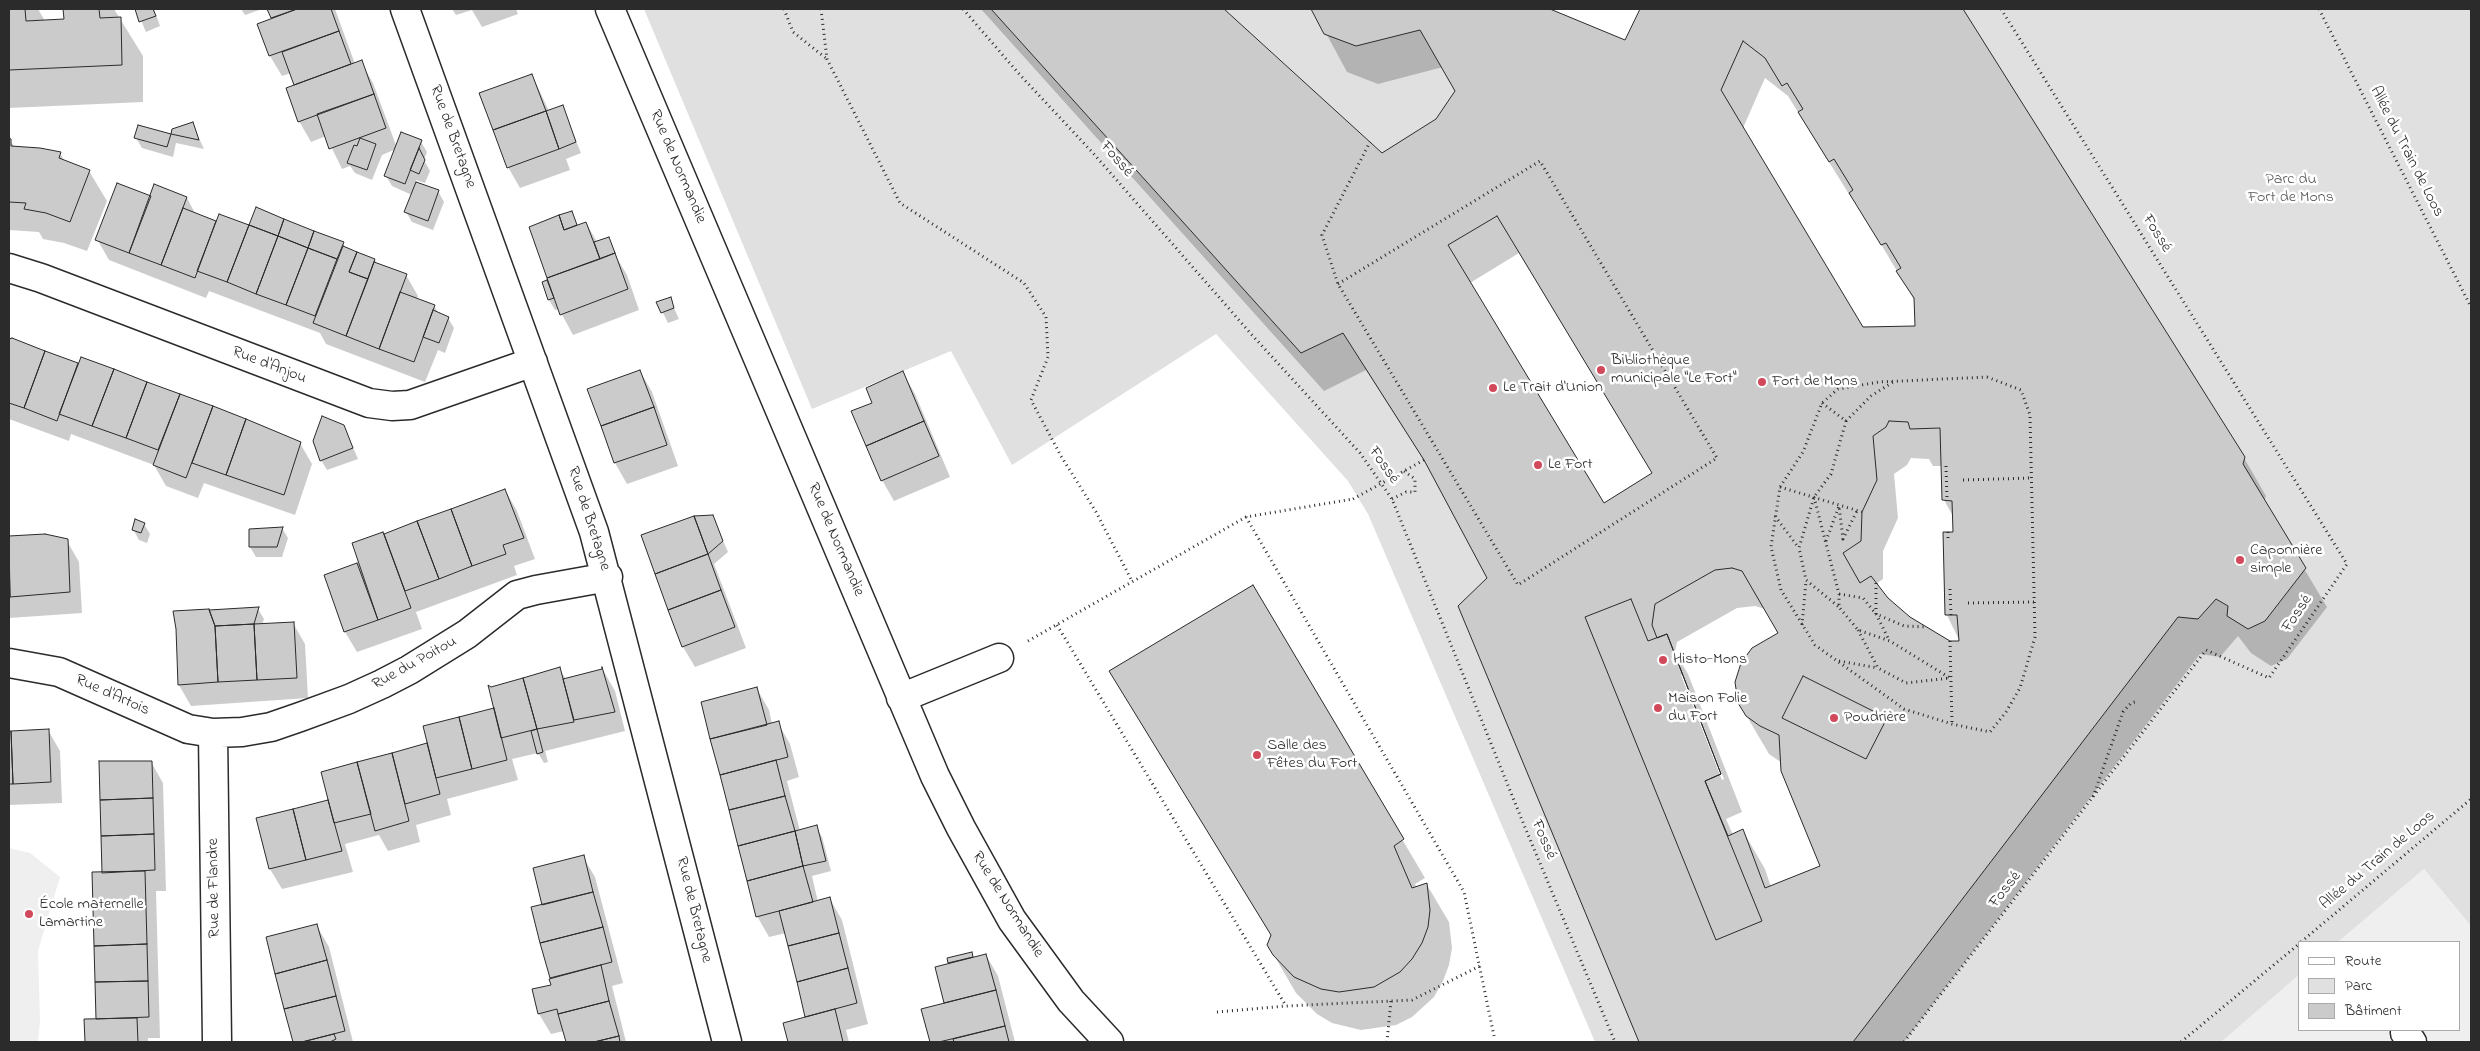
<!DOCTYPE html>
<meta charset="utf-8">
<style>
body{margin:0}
#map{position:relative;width:2480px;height:1051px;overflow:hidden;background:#fff;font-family:"Indie Flower",sans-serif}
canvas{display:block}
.frame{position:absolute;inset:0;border:10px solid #2b2b2b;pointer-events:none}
.legend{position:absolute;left:2298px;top:941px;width:162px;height:90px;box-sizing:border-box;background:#fff;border:1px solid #aaa;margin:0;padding:6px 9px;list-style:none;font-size:15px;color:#2b2b2b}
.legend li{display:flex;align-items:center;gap:10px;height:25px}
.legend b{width:25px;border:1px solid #aaa}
</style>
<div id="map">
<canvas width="2480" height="1051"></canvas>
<div class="frame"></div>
<ul class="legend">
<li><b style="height:6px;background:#fff"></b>Route</li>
<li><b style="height:14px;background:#e0e0e0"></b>Parc</li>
<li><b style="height:14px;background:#cbcbcb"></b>Bâtiment</li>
</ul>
</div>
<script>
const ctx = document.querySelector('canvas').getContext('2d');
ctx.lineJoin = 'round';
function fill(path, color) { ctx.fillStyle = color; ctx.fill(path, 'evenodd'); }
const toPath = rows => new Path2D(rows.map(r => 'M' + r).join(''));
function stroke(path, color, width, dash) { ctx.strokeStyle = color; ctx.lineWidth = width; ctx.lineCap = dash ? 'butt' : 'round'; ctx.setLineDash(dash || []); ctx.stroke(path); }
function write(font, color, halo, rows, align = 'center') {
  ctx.font = font + ' "Indie Flower",sans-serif'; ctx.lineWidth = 5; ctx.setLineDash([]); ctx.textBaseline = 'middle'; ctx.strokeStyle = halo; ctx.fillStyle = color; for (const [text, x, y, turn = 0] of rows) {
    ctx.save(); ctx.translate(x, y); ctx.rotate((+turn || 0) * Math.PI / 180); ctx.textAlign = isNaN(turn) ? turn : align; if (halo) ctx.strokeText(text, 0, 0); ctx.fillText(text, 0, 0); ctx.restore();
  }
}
fill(toPath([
 [9,848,30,853,60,877,38,951,40,1021,38,1042,9,1042],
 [2424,869,2471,926,2471,1042,2221,1042,2299,975,2299,1030,2459,1030,2459,942,2338,942]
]), '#efefef');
fill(toPath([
 [644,9,991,9,1301,353,1343,333,1424,460,1487,578,1458,607,1639,1042,1595,1042,1368,514,1348,481,1216,334,1012,465,951,351,812,409],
 [1224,9,1311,9,1324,34,1356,46,1420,30,1455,91,1436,119,1382,153],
 [1963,9,2471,9,2471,926,2424,869,2338,942,2299,942,2299,975,2221,1042,1853,1042,2178,617,2216,599,2228,606,2228,616,2249,629,2265,621,2306,568,2243,465,2245,457]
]), '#e0e0e0');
fill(toPath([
 [9,9,38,9,45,21,65,20,65,9,114,9,143,56,143,102,9,108],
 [136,9,154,9,160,26,146,32],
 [241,9,262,9,245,15],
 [268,9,335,9,355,64,361,62,373,83,397,148,421,142,427,152,424,160,430,171,425,183,416,180,415,183,438,191,444,202,433,230,412,222,406,212,412,195,392,186,386,176,396,149,382,155,372,180,355,173,350,166,342,169,326,136,311,142,299,121,296,86,291,73,282,76,270,56,259,24,272,19],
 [452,9,516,9,518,14,482,27,472,10,456,15],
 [981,9,1222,9,1381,154,1437,120,1457,91,1443,67,1378,84,1347,72,1313,9,1547,9,1625,42,1642,9,1962,9,2244,458,2266,496,2264,502,2327,607,2287,659,2271,666,2251,653,2238,636,2220,657,2200,654,1904,1042,1640,1042,1460,607,1489,578,1438,482,1366,370,1324,391],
 [1765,78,1788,96,1852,199,1854,199,1916,303,1916,327,1862,328,1743,128],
 [1519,253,1653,474,1604,504,1470,283],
 [1911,458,1929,459,1933,466,1943,466,1944,500,1954,518,1955,533,1947,615,1960,642,1949,642,1909,618,1887,598,1876,584,1883,579,1883,551,1898,518,1894,474,1907,465],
 [1755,606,1765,609,1779,634,1739,703,1769,754,1782,763,1822,866,1771,887,1765,869,1743,831,1733,835,1726,819,1742,812,1688,674,1675,652,1677,642,1737,608],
 [1681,675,1683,675,1724,779,1722,780],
 [532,75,549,111,562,107,581,153,566,159,570,170,520,188,508,167],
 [192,123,204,149,176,143,173,157,142,148,136,138,139,126,172,135,173,130],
 [9,140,15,147,60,153,65,162,89,171,107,201,87,251,64,243,43,239,39,232,9,230],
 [151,197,187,198,196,215,217,222,343,243,346,249,375,260,377,264,406,275,418,296,417,299,434,306,439,314,448,318,454,328,445,353,438,350,425,382,326,344,320,333,209,291,206,298,109,260,97,239],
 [571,212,578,226,586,223,597,242,609,238,615,251,613,247,611,248,627,275,639,310,573,335,559,309,555,310,549,300,543,283,547,282,552,287,530,227],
 [670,299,679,319,668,323,658,303],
 [9,339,79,365,82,358,300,443,312,464,295,515,204,483,198,498,166,486,154,465,71,434,69,441,9,419],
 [640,371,652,392,678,466,627,484,615,463,589,389],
 [903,373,915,394,950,477,894,501,882,480,874,404],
 [344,426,358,459,327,470,321,460],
 [505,490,517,511,535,559,514,566,517,575,416,612,422,629,357,652,345,632,325,576,360,563,384,535],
 [712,516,728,552,714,564,746,648,695,667,683,647],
 [144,524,150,534,147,543,139,540,133,529],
 [282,528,288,538,282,557,256,557,250,547],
 [45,535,67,541,79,562,82,613,9,618,9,537],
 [1253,587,1425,878,1415,884,1417,888,1427,885,1449,922,1452,948,1449,965,1443,981,1434,997,1412,1017,1396,1025,1361,1030,1332,1023,1317,1014,1296,993,1268,945,1272,936,1110,671],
 [258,609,264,619,262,625,293,623,305,644,308,698,191,706,179,685,177,629],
 [560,670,566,679,603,670,615,691,625,731,545,751,548,762,544,763,538,753,512,759,518,780,447,799,451,815,416,825,420,842,388,851,379,835,345,844,353,872,282,889,270,869,257,819,330,800,323,773,429,744,495,709],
 [757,689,769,710,772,724,778,723,790,744,799,777,787,781,800,831,816,827,822,837,831,871,812,876,818,902,830,899,842,920,868,1024,846,1030,849,1042,789,1042,785,1024,807,1018,786,933,769,937,757,916],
 [48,730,60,751,62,803,9,805,9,732],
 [151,762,163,783,166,891,156,891,160,1038,148,1038,148,1042,86,1042,85,1020,97,1020,103,874],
 [583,857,595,877,623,983,612,986,626,1042,567,1042,564,1031,551,1034,539,1014,534,990,552,986,533,908,544,906],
 [317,926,329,947,353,1042,294,1042,267,938],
 [971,954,974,958,986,955,998,976,1015,1042,931,1042,923,1010,946,1004,936,968,950,965,949,959]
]), '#0003');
const building = toPath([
 [9,9,25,9,26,21,64,19,63,9,99,9,100,18,121,17,122,65,9,70,9,9],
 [135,9,153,9,156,16,139,22,135,9],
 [267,9,297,9,271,18,267,9],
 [297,9,331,9,339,31,269,56,257,24,297,9],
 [991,9,1224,9,1382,153,1436,119,1455,91,1420,30,1356,46,1324,34,1311,9,1550,9,1625,40,1640,9,1963,9,2245,457,2243,464,2306,568,2265,621,2248,629,2227,616,2228,606,2216,599,2198,619,2178,617,1853,1042,1639,1042,1458,606,1487,578,1424,460,1343,333,1301,353,991,9],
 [1743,41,1765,58,1782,86,1787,83,1803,109,1798,112,1829,162,1834,159,1853,190,1849,193,1881,245,1886,243,1901,268,1896,271,1914,298,1915,326,1863,327,1721,90,1743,41],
 [1497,216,1652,473,1604,503,1448,245,1497,216],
 [1889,421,1908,422,1910,429,1940,428,1942,500,1952,501,1953,532,1943,532,1945,615,1957,615,1959,641,1950,641,1910,617,1888,598,1871,576,1860,583,1843,553,1861,541,1862,512,1877,480,1873,436,1886,427,1889,421],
 [1732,568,1742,571,1778,633,1752,648,1741,663,1735,682,1738,703,1746,716,1760,726,1779,735,1781,771,1820,866,1765,888,1743,829,1728,836,1705,781,1721,774,1667,634,1657,638,1652,625,1655,604,1715,570,1732,568],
 [339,31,351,64,294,85,282,52,339,31],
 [362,60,374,94,298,122,286,88,362,60],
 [532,74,546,111,493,130,479,93,532,74],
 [374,94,386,128,329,149,317,114,374,94],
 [563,105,576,142,559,149,546,111,563,105],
 [546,111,559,149,507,168,493,130,546,111],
 [193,122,199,140,171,134,172,129,193,122],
 [138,125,171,134,167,147,134,138,138,125],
 [401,132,422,140,405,184,384,176,401,132],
 [9,138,11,139,11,146,40,148,61,152,59,158,90,170,70,222,46,213,24,209,26,203,9,202,9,138],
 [360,138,376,144,367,170,347,163,354,145,357,146,360,138],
 [419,148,425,160,419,174,410,170,419,148],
 [416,182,439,190,428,221,404,212,416,182],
 [117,183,151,196,129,253,95,240,117,183],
 [154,184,187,197,161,265,129,253,154,184],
 [256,207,284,219,278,236,249,225,256,207],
 [183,208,216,221,195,278,161,265,183,208],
 [572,211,577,225,564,230,559,215,572,211],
 [219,214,249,225,227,282,197,271,219,214],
 [559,215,564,230,586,222,600,259,547,278,529,227,559,215],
 [284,219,314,231,308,248,278,236,284,219],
 [249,225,278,236,256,294,227,282,249,225],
 [314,231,344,242,337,259,308,248,314,231],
 [278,236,308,248,286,305,256,294,278,236],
 [609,237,615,253,600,259,594,242,609,237],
 [343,246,357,252,349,272,368,279,346,336,313,323,343,246],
 [308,248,337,259,315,316,286,305,308,248],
 [357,252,375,259,368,279,349,272,357,252],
 [615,253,628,289,560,315,547,278,615,253],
 [374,262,407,274,379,349,346,336,374,262],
 [547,280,554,298,548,300,542,282,547,280],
 [400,292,435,305,414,362,379,349,400,292],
 [671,297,674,308,661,313,656,302,671,297],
 [433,310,449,317,439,343,423,337,433,310],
 [12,338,45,351,24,408,9,403,9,339,12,338],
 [45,351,78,363,57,421,24,408,45,351],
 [81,357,114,369,92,426,59,414,81,357],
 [114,369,147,382,126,438,92,426,114,369],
 [640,370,654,407,601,426,587,389,640,370],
 [903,371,924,421,866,446,851,411,872,403,866,388,903,371],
 [147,382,180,394,158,450,126,438,147,382],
 [180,394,213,406,186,478,153,465,180,394],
 [213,406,246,419,226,475,192,463,213,406],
 [654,407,667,445,614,463,601,426,654,407],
 [322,416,344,425,353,448,320,461,313,441,322,416],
 [246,419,301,442,284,495,226,475,246,419],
 [924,421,939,456,881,481,866,446,924,421],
 [505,489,524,538,503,545,506,554,472,566,451,509,505,489],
 [451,509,472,566,439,579,417,521,451,509],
 [713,515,723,541,708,554,694,516,713,515],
 [694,516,708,554,655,574,641,535,694,516],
 [135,519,145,523,141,533,132,530,135,519],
 [417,521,439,579,405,591,384,534,417,521],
 [283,527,277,547,249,547,249,529,283,527],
 [383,532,411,608,378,620,352,543,383,532],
 [45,534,68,539,70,592,10,597,9,536,45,534],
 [708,554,721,590,668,610,655,574,708,554],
 [9,557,10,597,9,597,9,557],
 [357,563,378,620,344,632,324,575,357,563],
 [1253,585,1404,839,1394,846,1412,888,1427,883,1430,910,1428,927,1422,943,1412,959,1400,972,1374,987,1339,992,1321,989,1294,977,1273,955,1267,945,1271,935,1109,671,1253,585],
 [721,590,735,627,682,647,668,610,721,590],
 [1631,599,1648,641,1667,634,1721,774,1705,781,1762,921,1716,940,1585,617,1631,599],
 [259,607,254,624,215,626,209,610,259,607],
 [209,609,215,626,218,682,178,685,176,629,173,611,209,609],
 [294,622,297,678,257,680,254,624,294,622],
 [254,624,257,680,218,682,215,626,254,624],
 [560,667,574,722,537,729,523,678,560,667],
 [602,667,615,712,574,720,563,679,602,669,602,667],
 [1803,676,1887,718,1866,759,1782,718,1803,676],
 [523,678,537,729,501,738,488,685,491,687,523,678],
 [757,687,767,725,710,739,701,702,757,687],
 [494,708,507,760,472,769,459,717,494,708],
 [459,717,472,769,436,778,423,726,459,717],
 [779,721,788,757,720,775,710,739,779,721],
 [49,729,51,782,13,784,11,731,49,729],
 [537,729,543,752,537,754,531,731,537,729],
 [9,731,11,731,13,784,9,784,9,731],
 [427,743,440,794,405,804,392,753,427,743],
 [392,753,409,821,375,831,357,762,392,753],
 [776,760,785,796,729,810,720,775,776,760],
 [99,761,152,761,153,798,100,800,99,761],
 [357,762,371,814,334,823,321,772,357,762],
 [785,796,795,831,738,846,729,810,785,796],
 [153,798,154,834,101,836,100,800,153,798],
 [328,800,342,851,306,860,293,809,328,800],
 [293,809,306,860,269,869,256,818,293,809],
 [817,825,826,861,803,866,795,831,817,825],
 [795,831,803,866,747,881,738,846,795,831],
 [154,834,155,870,102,873,101,836,154,834],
 [584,855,593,892,542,905,533,868,584,855],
 [803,866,813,902,756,917,747,881,803,866],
 [145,871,146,908,93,909,92,872,145,871],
 [593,892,603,927,540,943,531,907,593,892],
 [830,897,839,933,788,946,779,911,830,897],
 [146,908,147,944,94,946,93,909,146,908],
 [317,924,327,960,275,974,266,937,317,924],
 [603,927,612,962,550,978,540,943,603,927],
 [839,933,848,968,797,982,788,946,839,933],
 [147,944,148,981,95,982,94,946,147,944],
 [972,952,973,957,948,963,947,958,972,952],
 [986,954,996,990,944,1003,935,967,986,954],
 [327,960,336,996,284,1009,275,974,327,960],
 [601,965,609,1001,558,1014,557,1009,538,1014,532,989,551,985,549,979,601,965],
 [848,968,857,1003,805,1017,797,982,848,968],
 [148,981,149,1017,96,1019,95,982,148,981],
 [996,990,1005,1026,939,1042,930,1042,921,1009,996,990],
 [336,996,345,1031,302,1042,293,1042,284,1009,336,996],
 [609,1001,619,1036,594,1042,566,1042,558,1014,609,1001],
 [835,1009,843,1042,788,1042,783,1023,835,1009],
 [137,1018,138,1042,85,1042,84,1019,137,1018],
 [1005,1026,1009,1042,954,1042,953,1039,1005,1026],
 [334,1034,336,1039,330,1042,302,1042,334,1034],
 [619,1036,620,1042,594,1042,619,1036]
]);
fill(building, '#cbcbcb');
stroke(building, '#2b2b2b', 1);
const minor = toPath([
 [405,9,594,532,727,1042],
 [610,9,935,776,961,828,1012,920,1071,1001,1109,1042],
 [9,268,41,278,369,403,392,406,410,405,533,362],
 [9,663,59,672,188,729,213,733,242,732,271,727,300,717,349,699,382,684,409,670,467,634,517,595,536,590,608,577],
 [901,698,999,658],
 [213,733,217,1042],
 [2405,1033,2412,1042]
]);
stroke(minor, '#2b2b2b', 31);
stroke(toPath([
 [784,9,793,32,827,59],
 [821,9,827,59,900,203,1024,283,1046,317,1048,357,1031,400,1061,456,1096,512,1132,581],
 [963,9,1020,75,1093,153,1252,335,1360,453,1392,499,1524,825,1615,1042],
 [2319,9,2471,307],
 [1338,284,1540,161,1717,458,1518,585,1338,284,1322,235,1370,142],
 [1987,377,2021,390,2030,415,2035,637,2020,688,2006,712,1990,732,1952,724,1904,709,1815,645,1781,590,1771,547,1780,487,1803,452,1822,403,1838,389,1879,382,1987,377],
 [1822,403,1846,421,1831,474,1814,497,1799,548,1806,580,1839,607],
 [1846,421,1871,396,1893,382],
 [1946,466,1947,500],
 [1963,480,2031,478],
 [1780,487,1862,512],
 [1814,497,1839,594,1839,607,1858,630,1890,641,1950,678],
 [1392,499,1406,492,1415,492,1415,479,1404,471],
 [1775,516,1798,547],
 [1246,517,1464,892,1494,1036],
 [1948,532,1948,542],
 [1826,541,1839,506,1843,539,1857,511],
 [1876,583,1876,614,1904,626,1927,627],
 [1950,589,1951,616],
 [1839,594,1863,598,1876,614,1889,640],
 [1968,603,2034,602],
 [1057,625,1286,1006],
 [1802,625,1806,581],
 [1858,630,1878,668,1906,683,1950,678],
 [1028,641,1246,517,1353,499],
 [1950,641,1952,724],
 [1839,661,1878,668],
 [2093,797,2123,712,2131,703,2138,701],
 [2301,942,2471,799],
 [1217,1012,1286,1006,1412,1000,1480,966],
 [1387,1042,1391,1000],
 [1904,1042,2206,650,2269,678,2347,564,2001,9],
 [2181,1042,2299,944]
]), '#2b2b2b', 3, [1, 4]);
stroke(minor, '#fff', 28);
stroke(toPath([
 [1353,499,1424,460]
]), '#2b2b2b', 3, [1, 4]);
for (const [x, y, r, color] of [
 [1601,370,5,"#d1495b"],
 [1762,382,5,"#d1495b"],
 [1493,388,5,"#d1495b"],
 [1538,465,5,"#d1495b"],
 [2240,560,5,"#d1495b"],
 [1663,660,5,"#d1495b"],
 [1658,708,5,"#d1495b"],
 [1834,718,5,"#d1495b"],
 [1257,755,5,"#d1495b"],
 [29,914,5,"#d1495b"]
]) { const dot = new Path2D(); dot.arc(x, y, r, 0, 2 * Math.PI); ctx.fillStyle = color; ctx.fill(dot); stroke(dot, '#fff', 2); }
write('16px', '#2b2b2b', '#fff', [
 ["Rue de Bretagne",452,137,70],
 ["Allée du Train de Loos",2406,152,63],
 ["Fossé",1116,160,49],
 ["Rue de Normandie",677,167,67],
 ["Fossé",2156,234,58],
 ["Rue d'Anjou",269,366,21],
 ["Fossé",1383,466,55],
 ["Rue de Bretagne",588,519,72],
 ["Rue de Normandie",835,540,67],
 ["Fossé",2298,614,-56],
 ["Rue du Poitou",415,664,-29],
 ["Rue d'Artois",112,696,24],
 ["Fossé",1543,840,67],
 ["Allée du Train de Loos",2378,861,-40],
 ["Rue de Flandre",215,888,-91],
 ["Fossé",2006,890,-52],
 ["Rue de Normandie",1007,905,58],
 ["Rue de Bretagne",693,910,76]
]);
write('16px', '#585858', '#fff', [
 ["Parc du",2291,180],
 ["Fort de Mons",2291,198]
]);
write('16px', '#2b2b2b', '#fff', [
 ["Bibliothèque",1611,361],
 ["municipale \"Le Fort\"",1611,379],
 ["Fort de Mons",1772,382],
 ["Le Trait d'Union",1503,388],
 ["Le Fort",1548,465],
 ["Caponnière",2250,551],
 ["simple",2250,569],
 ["Histo-Mons",1673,660],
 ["Maison Folie",1668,699],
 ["du Fort",1668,717],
 ["Poudrière",1844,718],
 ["Salle des",1267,746],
 ["Fêtes du Fort",1267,764],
 ["École maternelle",39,905],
 ["Lamartine",39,923]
], 'left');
</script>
